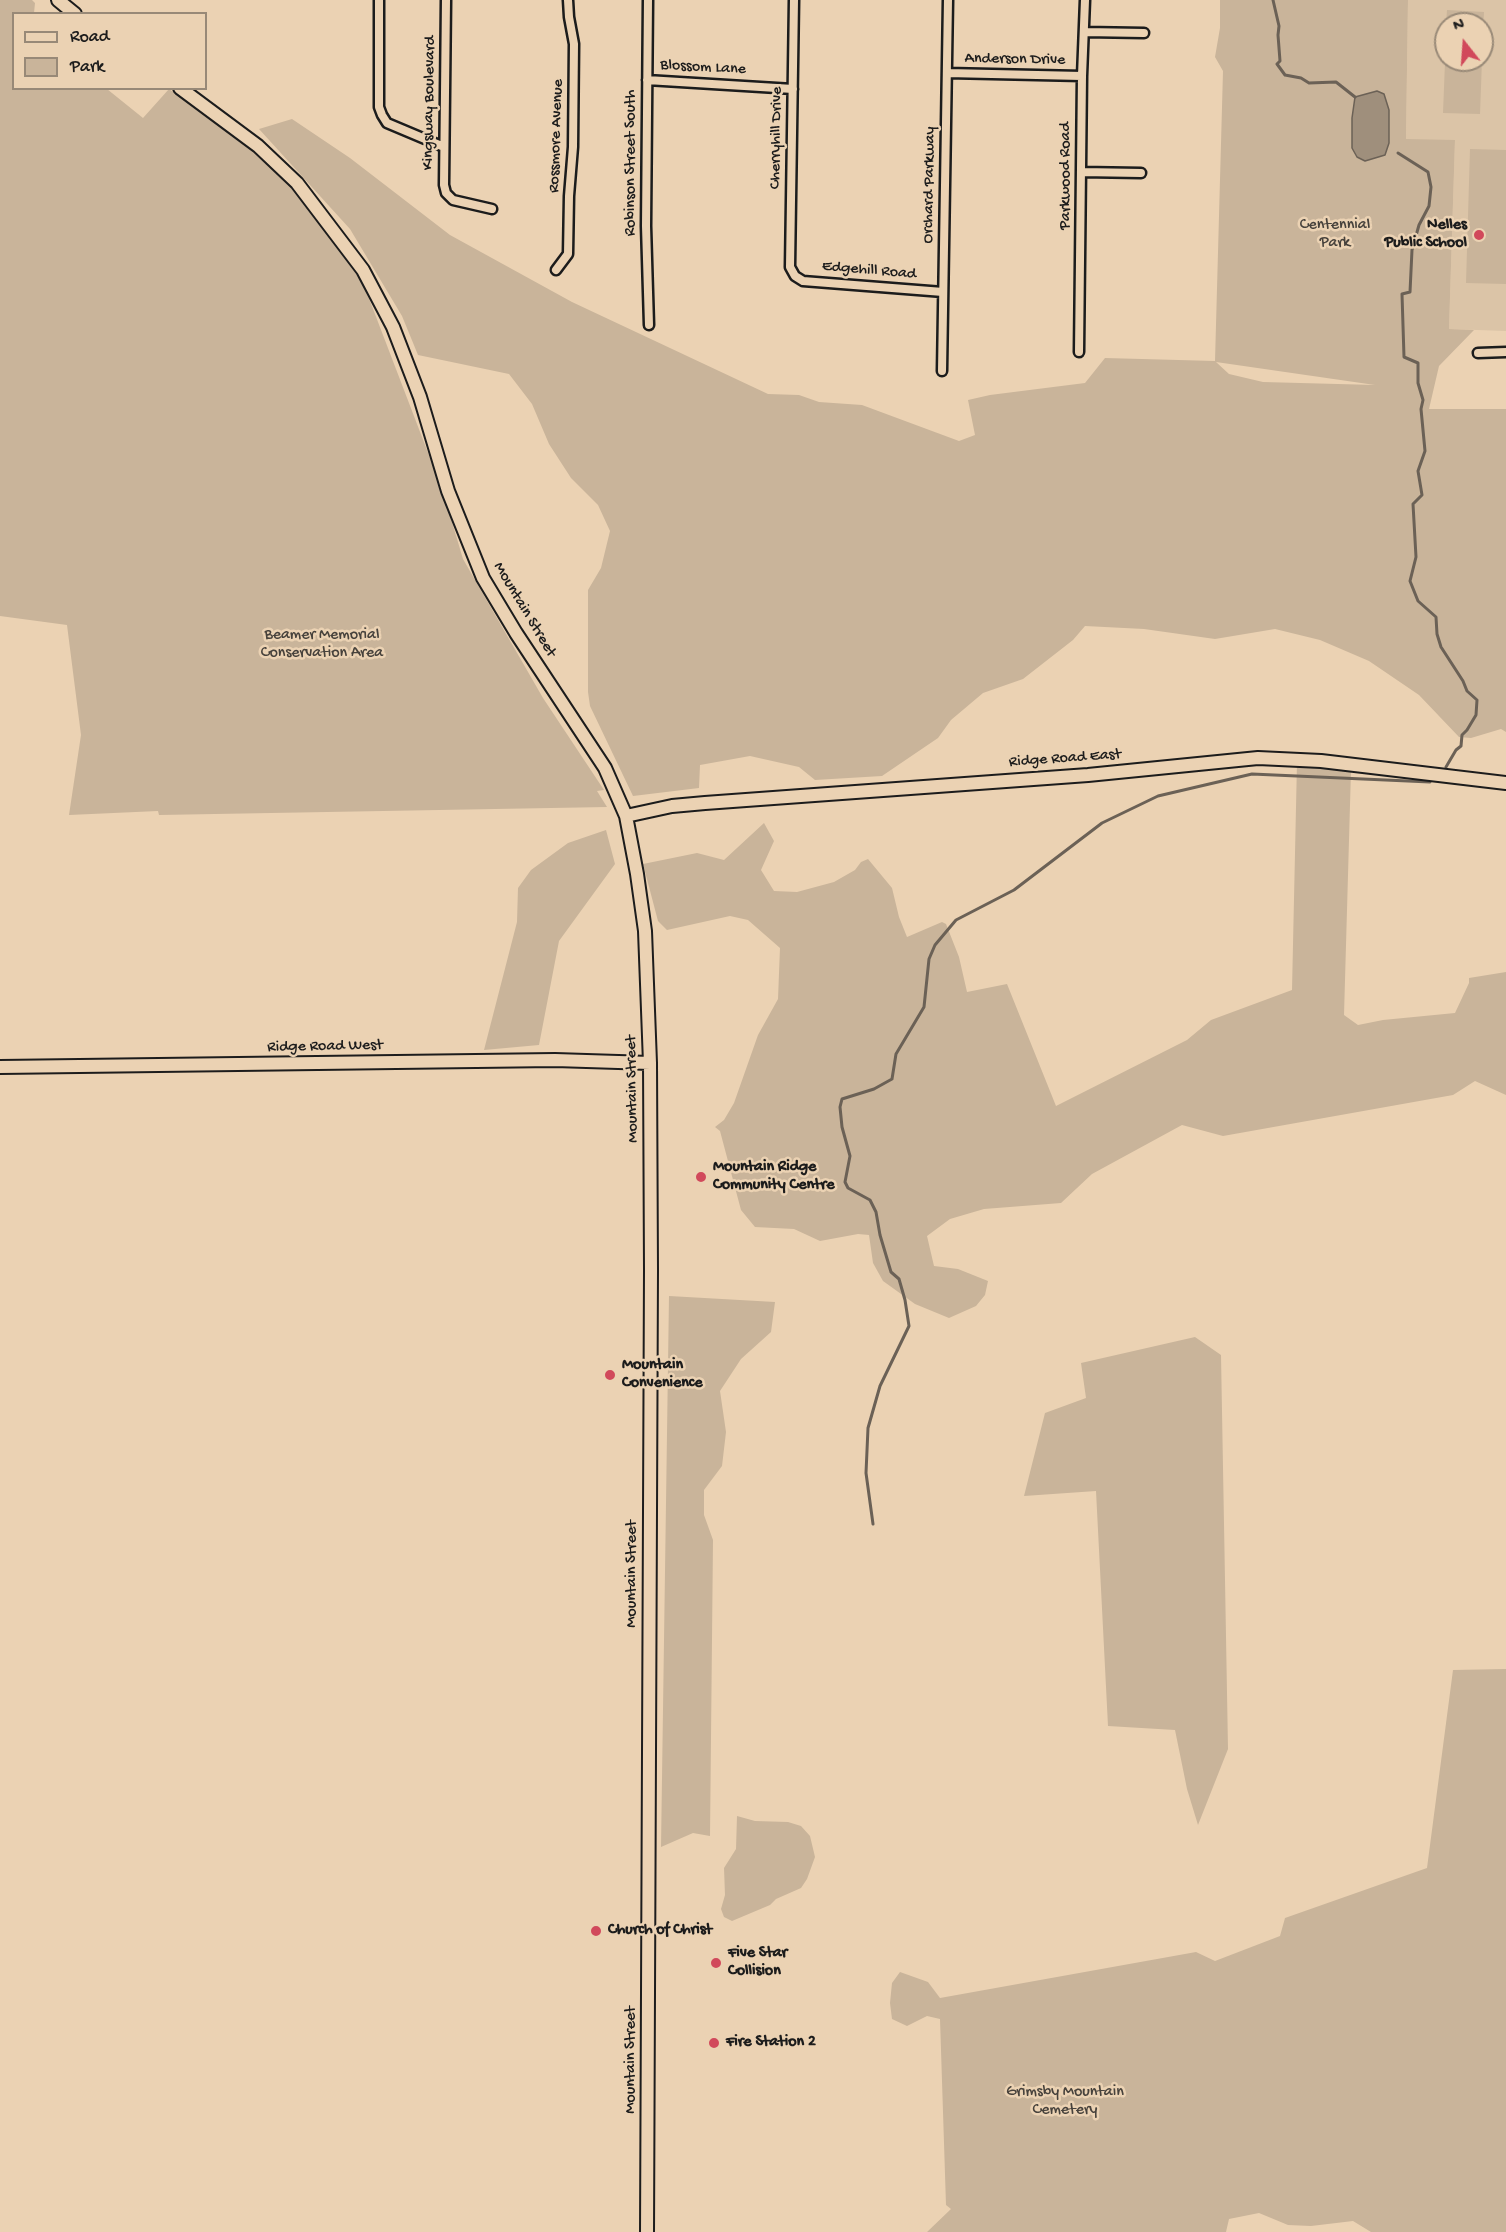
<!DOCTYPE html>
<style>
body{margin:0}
#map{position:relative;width:1506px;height:2232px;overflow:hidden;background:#ebd2b3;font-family:"Gochi Hand",sans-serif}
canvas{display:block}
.legend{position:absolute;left:12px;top:12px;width:195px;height:78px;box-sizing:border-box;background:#ebd2b3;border:2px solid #988977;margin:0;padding:8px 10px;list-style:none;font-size:18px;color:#1c1c1c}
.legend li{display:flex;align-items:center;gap:12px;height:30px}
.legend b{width:30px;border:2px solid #988977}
.north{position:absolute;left:1434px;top:12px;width:60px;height:60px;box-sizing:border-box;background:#ebd2b3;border:2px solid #988977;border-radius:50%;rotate:343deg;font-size:16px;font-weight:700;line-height:24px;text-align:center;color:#1c1c1c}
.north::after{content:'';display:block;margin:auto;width:21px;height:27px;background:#d1495b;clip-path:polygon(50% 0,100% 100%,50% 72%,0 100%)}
</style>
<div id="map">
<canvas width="1506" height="2232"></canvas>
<ul class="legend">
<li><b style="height:8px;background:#ebd2b3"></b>Road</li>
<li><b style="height:16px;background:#c9b49a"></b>Park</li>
</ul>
<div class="north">N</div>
</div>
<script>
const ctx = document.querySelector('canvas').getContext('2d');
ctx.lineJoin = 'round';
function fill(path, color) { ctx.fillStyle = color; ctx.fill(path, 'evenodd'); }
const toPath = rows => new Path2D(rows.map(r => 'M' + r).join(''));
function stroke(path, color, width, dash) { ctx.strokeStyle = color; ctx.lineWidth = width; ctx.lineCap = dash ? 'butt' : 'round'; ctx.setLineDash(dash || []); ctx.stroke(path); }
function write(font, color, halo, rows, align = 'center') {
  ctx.font = font + ' "Gochi Hand",sans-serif'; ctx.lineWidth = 5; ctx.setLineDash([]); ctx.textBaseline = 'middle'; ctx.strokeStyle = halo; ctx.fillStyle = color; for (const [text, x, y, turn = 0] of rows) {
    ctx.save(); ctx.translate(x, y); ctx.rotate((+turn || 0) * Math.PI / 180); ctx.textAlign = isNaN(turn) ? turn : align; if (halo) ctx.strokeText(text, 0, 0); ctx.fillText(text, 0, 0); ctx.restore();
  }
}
fill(toPath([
 [1408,0,1506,0,1506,331,1449,329,1455,140,1406,140],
 [1446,24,1482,24,1482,60,1446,60]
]), '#dbc4a7');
fill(toPath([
 [0,0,32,0,35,3,34,13,14,14,14,88,107,89,143,118,169,89,234,136,291,186,341,250,365,288,443,492,463,559,543,698,604,790,597,791,607,807,159,815,158,811,69,815,81,735,67,625,0,616],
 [1220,0,1408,0,1406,139,1455,140,1449,329,1474,330,1439,366,1429,409,1506,409,1506,732,1501,729,1471,738,1459,737,1419,695,1369,661,1320,640,1275,629,1215,639,1144,629,1085,626,1073,640,1023,679,983,693,951,720,938,738,882,776,815,780,799,767,750,756,700,765,699,788,633,796,590,706,588,692,588,590,601,568,610,531,598,505,571,478,549,444,532,404,509,374,418,355,402,316,350,229,259,129,292,119,350,158,450,235,572,302,768,394,799,395,819,402,862,405,959,441,975,435,968,400,990,395,1085,383,1105,358,1215,361,1223,71,1215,57,1220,28],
 [1216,362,1375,385,1263,382,1229,374],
 [1447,10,1484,12,1482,54,1482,24,1446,24],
 [1446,37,1446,60,1482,60,1480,114,1443,113],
 [1470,149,1506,150,1506,284,1466,283],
 [1297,762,1351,770,1344,1015,1358,1025,1383,1020,1455,1013,1469,983,1469,978,1506,972,1506,1095,1475,1081,1453,1095,1223,1136,1182,1125,1092,1174,1061,1203,984,1209,950,1219,927,1236,934,1266,958,1269,988,1281,985,1295,976,1306,949,1318,915,1304,883,1281,873,1263,869,1235,858,1234,820,1241,794,1229,755,1227,741,1210,720,1131,715,1127,724,1120,734,1103,758,1035,778,999,780,948,748,920,730,916,667,930,658,921,643,864,697,853,724,860,764,823,774,841,761,870,774,891,797,892,834,882,855,870,861,862,868,859,892,888,899,917,907,937,942,922,946,924,959,957,967,992,1007,984,1056,1106,1187,1040,1211,1020,1292,990],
 [606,830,615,864,559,941,539,1045,484,1050,517,922,518,888,531,870,568,843],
 [669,1296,775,1302,771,1332,741,1359,720,1391,726,1432,722,1466,704,1490,704,1515,713,1540,710,1836,693,1833,661,1847],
 [1195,1337,1221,1355,1228,1749,1198,1825,1187,1789,1175,1730,1108,1726,1096,1491,1024,1496,1045,1413,1086,1398,1081,1363],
 [1506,1669,1506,2232,1371,2232,1353,2221,1311,2226,1288,2225,1259,2213,1229,2219,1226,2232,927,2232,951,2209,946,2205,940,2019,927,2016,907,2026,892,2019,890,2003,892,1983,900,1972,928,1982,940,1998,1196,1952,1215,1961,1280,1936,1285,1918,1427,1868,1453,1670],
 [737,1816,755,1821,788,1822,801,1826,810,1836,815,1857,807,1879,801,1888,776,1899,770,1905,732,1921,724,1917,721,1909,725,1895,724,1868,736,1849]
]), '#c9b49a');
const water = toPath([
 [1377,91,1384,94,1389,110,1389,143,1385,155,1365,161,1357,157,1352,148,1352,118,1355,97,1377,91]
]);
fill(water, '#9f8f7c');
stroke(water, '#6b6156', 1.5);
stroke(toPath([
 [1273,0,1279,26,1278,35,1280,61,1277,64,1285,75,1301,78,1309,83,1336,82,1355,97],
 [1398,153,1428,172,1431,187,1429,206,1419,225,1412,250,1410,292,1402,294,1404,357,1418,363,1418,383,1423,400,1421,409,1425,451,1418,471,1422,495,1413,504,1416,557,1410,581,1418,601,1436,617,1437,634,1441,647,1463,681,1467,691,1477,700,1476,715,1467,730,1462,735,1461,746,1456,750,1446,767],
 [873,1524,866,1473,868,1428,880,1386,909,1326,905,1300,899,1279,891,1272,880,1235,876,1212,870,1200,848,1188,845,1182,850,1156,842,1127,840,1107,842,1099,874,1089,892,1079,896,1054,924,1007,929,959,935,945,956,920,1014,890,1102,823,1158,796,1252,774,1430,782]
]), '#6b6156', 3);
const minor = toPath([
 [379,0,379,107,382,115,387,123,444,147],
 [446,0,444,185,446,193,453,200,492,209],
 [648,0,646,226,649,325],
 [794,0,790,267,795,276,803,281,943,292],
 [1085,32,1144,33],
 [947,73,1082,76],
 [647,80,793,89],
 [1082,172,1141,173],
 [556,270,568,254,569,196,573,147,574,44,569,17,568,0],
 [1079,352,1082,76,1085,0],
 [1478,353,1506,352],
 [942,371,948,0]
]);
const secondary = toPath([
 [58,0,75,14],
 [180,88,258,146,297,183,363,270,393,327,420,397,448,491,483,578,516,633,605,768,626,816,637,874,645,931,650,1063,651,1270,647,2232],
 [626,816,672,806,705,803,1088,775,1258,758,1321,761,1506,783],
 [0,1067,555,1060,650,1063]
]);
stroke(minor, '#1c1c1c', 13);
stroke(secondary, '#1c1c1c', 16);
stroke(minor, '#ebd2b3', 8);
stroke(secondary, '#ebd2b3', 12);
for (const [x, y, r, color] of [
 [1479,235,6,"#d1495b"],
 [701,1177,6,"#d1495b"],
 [610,1375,6,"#d1495b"],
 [596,1931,6,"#d1495b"],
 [716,1963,6,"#d1495b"],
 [714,2043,6,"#d1495b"]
]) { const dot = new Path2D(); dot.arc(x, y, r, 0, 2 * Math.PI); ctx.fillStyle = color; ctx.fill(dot); stroke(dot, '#ebd2b3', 2); }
write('16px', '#1c1c1c', '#ebd2b3', [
 ["Anderson Drive",1015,60,1],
 ["Blossom Lane",703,68,3],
 ["Kingsway Boulevard",430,103,-89],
 ["Rossmore Avenue",557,136,-88],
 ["Cherryhill Drive",777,138,-89],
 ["Robinson Street South",632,163,-90],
 ["Parkwood Road",1067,176,-90],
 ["Orchard Parkway",930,185,-89],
 ["Edgehill Road",869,271,5],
 ["Mountain Street",524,610,59],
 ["Ridge Road East",1065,759,-4],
 ["Ridge Road West",325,1047,-1],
 ["Mountain Street",633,1089,-91],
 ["Mountain Street",633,1574,-90],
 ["Mountain Street",632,2060,-90]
]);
write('16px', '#47423c', '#ebd2b3', [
 ["Centennial",1335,226],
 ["Park",1335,244],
 ["Beamer Memorial",322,636],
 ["Conservation Area",322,654],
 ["Grimsby Mountain",1065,2093],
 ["Cemetery",1065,2111]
]);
write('bold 16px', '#1c1c1c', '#ebd2b3', [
 ["Nelles",1467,226,"right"],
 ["Public School",1467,244,"right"],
 ["Mountain Ridge",713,1168],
 ["Community Centre",713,1186],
 ["Mountain",622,1366],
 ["Convenience",622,1384],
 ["Church of Christ",608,1931],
 ["Five Star",728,1954],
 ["Collision",728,1972],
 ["Fire Station 2",726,2043]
], 'left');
</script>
